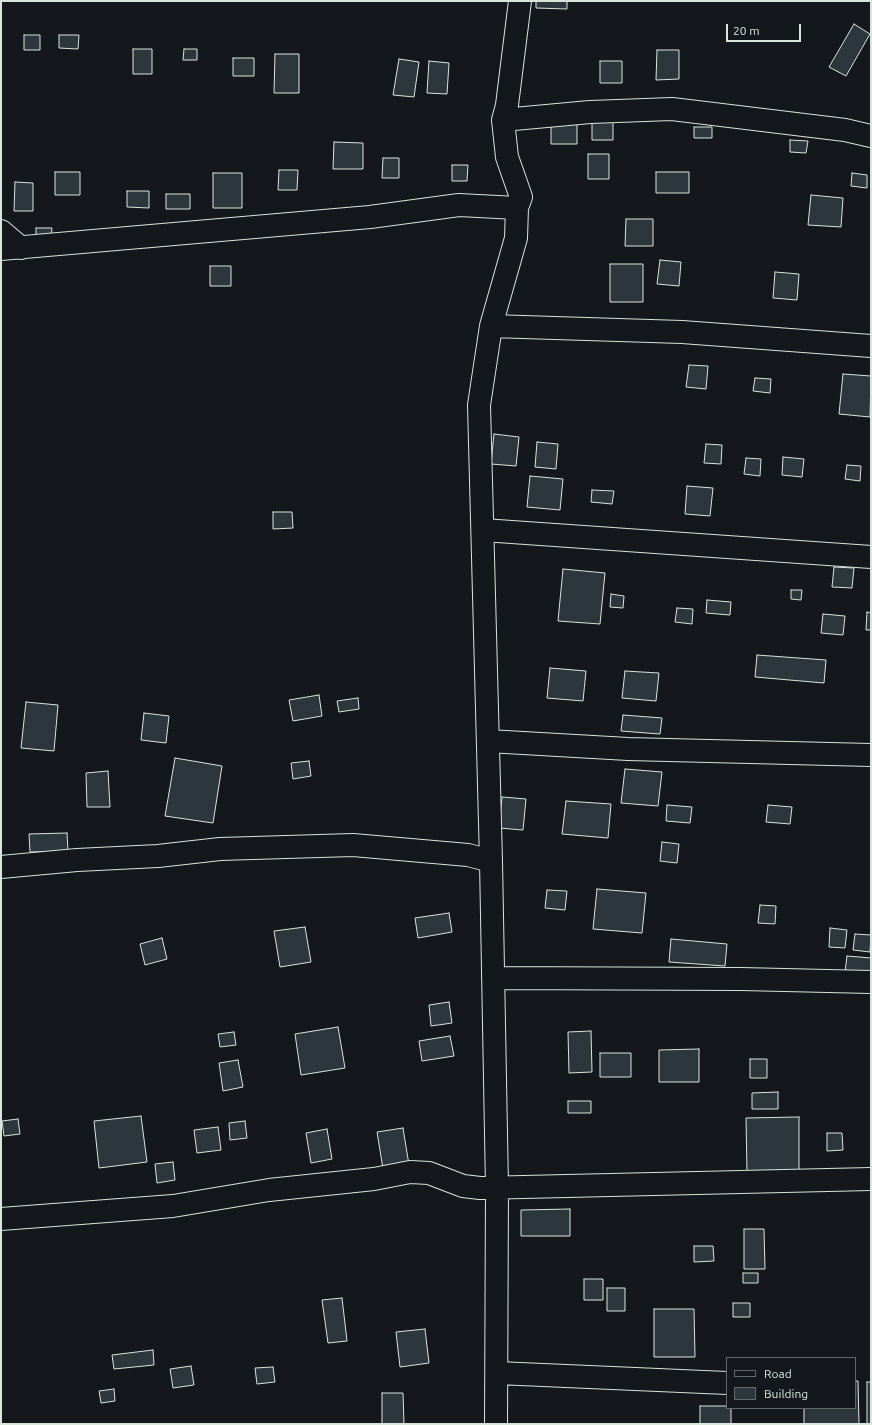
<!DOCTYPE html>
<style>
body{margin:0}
#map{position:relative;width:872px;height:1425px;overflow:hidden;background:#14181c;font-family:Ubuntu,sans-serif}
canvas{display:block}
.frame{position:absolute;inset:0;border:2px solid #d8e6dc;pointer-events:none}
.legend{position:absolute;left:726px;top:1357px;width:130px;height:52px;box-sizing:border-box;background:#14181c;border:1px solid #626a69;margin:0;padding:5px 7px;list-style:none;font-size:12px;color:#d8e6dc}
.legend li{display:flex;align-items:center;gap:8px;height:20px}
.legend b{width:20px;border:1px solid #626a69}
.scale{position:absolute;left:726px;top:24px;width:75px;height:18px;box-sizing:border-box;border:2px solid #d8e6dc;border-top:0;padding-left:5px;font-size:12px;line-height:14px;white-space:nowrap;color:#d8e6dc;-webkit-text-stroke:3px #14181c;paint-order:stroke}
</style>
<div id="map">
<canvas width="872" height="1425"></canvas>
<div class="frame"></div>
<ul class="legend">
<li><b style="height:5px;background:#14181c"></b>Road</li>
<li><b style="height:11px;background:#2c363c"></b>Building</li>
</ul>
<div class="scale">20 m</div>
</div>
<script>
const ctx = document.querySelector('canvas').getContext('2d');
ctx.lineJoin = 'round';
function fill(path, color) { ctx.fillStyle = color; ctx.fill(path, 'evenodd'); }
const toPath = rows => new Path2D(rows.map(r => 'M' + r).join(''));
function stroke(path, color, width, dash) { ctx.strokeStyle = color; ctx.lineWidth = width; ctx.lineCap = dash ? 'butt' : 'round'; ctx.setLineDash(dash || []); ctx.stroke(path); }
const building = toPath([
 [536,1,567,1,567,9,536,8,536,1],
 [854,24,870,34,846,76,829,67,854,24],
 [24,35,40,35,40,50,24,50,24,35],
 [59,35,79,35,78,49,59,48,59,35],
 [133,49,152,49,152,74,133,74,133,49],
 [184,49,197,49,197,60,183,60,184,49],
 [657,50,679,50,679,79,656,80,657,50],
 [275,54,299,54,299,93,274,93,275,54],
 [233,58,254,58,254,76,233,76,233,58],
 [399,59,419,62,414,97,393,95,399,59],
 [429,61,449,63,447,94,427,93,429,61],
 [600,61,622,61,622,83,600,83,600,61],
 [551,121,577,121,577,144,551,144,551,121],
 [592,121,613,121,613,140,592,140,592,121],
 [694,127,712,127,712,138,694,138,694,127],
 [790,140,808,141,806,153,790,152,790,140],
 [334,142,363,143,363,169,333,169,334,142],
 [588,154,609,154,609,179,588,179,588,154],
 [383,158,399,158,399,178,382,178,383,158],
 [452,165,468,165,467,181,452,181,452,165],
 [279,170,298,170,297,190,278,190,279,170],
 [55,172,80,172,80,195,55,195,55,172],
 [656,172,689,172,689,193,656,193,656,172],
 [213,173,242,173,242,208,213,208,213,173],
 [852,173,867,175,867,188,851,186,852,173],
 [15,182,33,183,33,211,14,211,15,182],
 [127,191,149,191,149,208,127,207,127,191],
 [166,194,190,194,190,209,166,209,166,194],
 [811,195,843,198,841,227,808,225,811,195],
 [626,219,653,219,653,246,625,246,626,219],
 [36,228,52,228,51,239,36,239,36,228],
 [660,260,681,262,679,286,657,284,660,260],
 [610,264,643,264,643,302,610,302,610,264],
 [210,266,231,266,231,286,210,286,210,266],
 [775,272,799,274,797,300,773,298,775,272],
 [689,365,708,366,706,389,686,387,689,365],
 [843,374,871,376,870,417,839,414,843,374],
 [755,378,771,379,770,393,753,391,755,378],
 [494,434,519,437,516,466,491,464,494,434],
 [537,442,558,444,556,469,535,467,537,442],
 [706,444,722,445,721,464,704,463,706,444],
 [783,457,804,459,802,477,782,475,783,457],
 [746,458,761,459,760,476,744,474,746,458],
 [847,465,861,466,860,481,845,479,847,465],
 [530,476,563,479,560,510,527,507,530,476],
 [687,486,713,488,710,516,685,514,687,486],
 [592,490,614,491,612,504,591,502,592,490],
 [273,512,292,512,293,528,273,529,273,512],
 [834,567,854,568,852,588,832,587,834,567],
 [563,569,605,573,600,624,558,621,563,569],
 [791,590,802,590,801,600,791,599,791,590],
 [611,594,624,596,623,608,610,607,611,594],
 [707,600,731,602,730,615,706,613,707,600],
 [677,608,693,609,692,624,675,622,677,608],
 [867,612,871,613,871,630,866,630,867,612],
 [823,614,845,616,843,635,821,633,823,614],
 [757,655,826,660,824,683,755,677,757,655],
 [550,668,586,671,583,701,547,698,550,668],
 [625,671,659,673,656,701,622,698,625,671],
 [319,695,322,716,293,721,289,700,319,695],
 [358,698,359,709,339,712,337,701,358,698],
 [26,702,58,705,54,751,21,748,26,702],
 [144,713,169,716,166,743,141,740,144,713],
 [623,715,662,718,660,734,621,731,623,715],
 [175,758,222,766,213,823,165,816,175,758],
 [309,761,311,776,293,779,291,763,309,761],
 [625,769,662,772,658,806,621,803,625,769],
 [108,771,110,807,87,807,86,773,108,771],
 [502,797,526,799,523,830,499,828,502,797],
 [566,801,611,804,608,838,562,834,566,801],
 [667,805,692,807,690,823,666,821,667,805],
 [768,805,792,807,790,824,766,822,768,805],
 [67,833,68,851,30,852,29,834,67,833],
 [662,842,679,844,677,863,660,861,662,842],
 [597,889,646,893,642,933,593,929,597,889],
 [547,890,567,891,565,910,545,908,547,890],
 [760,905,776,906,775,924,758,923,760,905],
 [449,913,452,932,418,938,415,918,449,913],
 [305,927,311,962,280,967,274,931,305,927],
 [830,928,847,930,845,948,829,947,830,928],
 [855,934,871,935,870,952,853,950,855,934],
 [162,938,167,959,145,965,140,944,162,938],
 [671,939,727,944,725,966,669,962,671,939],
 [847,956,871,958,871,975,845,972,847,956],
 [449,1002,452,1023,431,1026,429,1005,449,1002],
 [338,1027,345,1068,301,1075,295,1034,338,1027],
 [591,1031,592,1072,569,1073,568,1032,591,1031],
 [234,1032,236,1045,220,1047,218,1034,234,1032],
 [450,1036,454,1056,422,1061,419,1041,450,1036],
 [699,1049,699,1082,659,1082,659,1050,699,1049],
 [600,1053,631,1053,631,1077,600,1077,600,1053],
 [750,1059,767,1059,767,1078,750,1078,750,1059],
 [238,1060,243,1087,223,1091,219,1063,238,1060],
 [778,1092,778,1109,752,1109,752,1093,778,1092],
 [568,1101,591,1101,591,1113,568,1113,568,1101],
 [141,1116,147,1162,99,1168,94,1121,141,1116],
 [799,1117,799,1173,747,1173,746,1118,799,1117],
 [18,1119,20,1134,4,1136,2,1121,18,1119],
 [245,1121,247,1138,230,1140,229,1123,245,1121],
 [218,1127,221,1150,197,1153,194,1130,218,1127],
 [403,1128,409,1165,383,1169,377,1132,403,1128],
 [327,1129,332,1159,311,1163,306,1133,327,1129],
 [827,1133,842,1133,843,1150,827,1151,827,1133],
 [173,1162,175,1180,157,1183,155,1164,173,1162],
 [570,1209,570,1236,521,1236,521,1210,570,1209],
 [744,1229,764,1229,765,1269,744,1269,744,1229],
 [694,1246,713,1246,714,1261,694,1262,694,1246],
 [743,1273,758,1273,758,1283,743,1283,743,1273],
 [584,1279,603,1279,603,1300,584,1300,584,1279],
 [607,1288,625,1288,625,1311,607,1311,607,1288],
 [342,1298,347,1341,328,1343,322,1300,342,1298],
 [733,1303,750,1303,750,1317,733,1317,733,1303],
 [654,1309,694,1309,695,1357,654,1357,654,1309],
 [425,1329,429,1363,400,1367,396,1332,425,1329],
 [153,1350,154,1365,114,1369,112,1355,153,1350],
 [191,1366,194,1385,173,1388,170,1369,191,1366],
 [273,1367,275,1382,257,1384,255,1368,273,1367],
 [855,1381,858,1381,859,1424,804,1424,804,1408,855,1408,855,1381],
 [867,1382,871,1382,871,1424,867,1424,867,1382],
 [114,1389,115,1401,101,1403,99,1391,114,1389],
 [382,1393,403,1393,404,1424,382,1424,382,1393],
 [700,1406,727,1406,727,1408,731,1408,731,1424,700,1424,700,1406]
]);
fill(building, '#2c363c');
stroke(building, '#d8e6dc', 1);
const minor = toPath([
 [503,120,590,112,672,109,845,130,871,136],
 [1,231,21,248],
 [1,249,370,217,459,205,517,208],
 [491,326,682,332,871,346],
 [483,530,871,557],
 [488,741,628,749,871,755],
 [1,867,77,860,158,856,220,849,353,845,468,855,491,861],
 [493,978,741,979,871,982],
 [1,1219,173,1206,269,1190,374,1179,410,1172,429,1173,463,1186,480,1188,871,1179],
 [497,1373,727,1383],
 [496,1424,497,1188,491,861,479,405,491,326,516,238,517,208,521,197,507,157,503,120,507,105,520,1]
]);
stroke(minor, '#d8e6dc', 24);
stroke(minor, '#14181c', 22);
</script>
